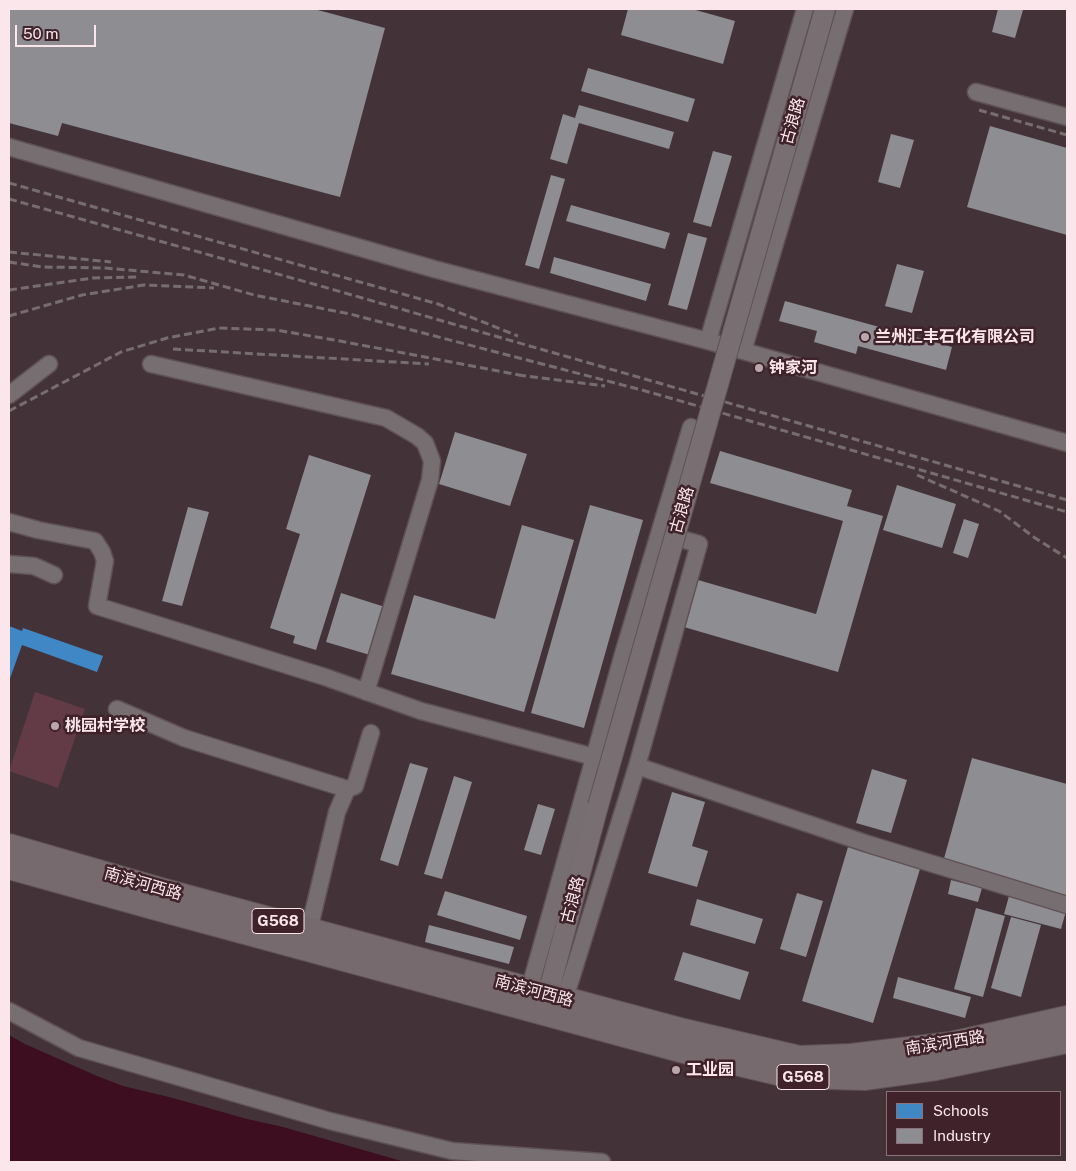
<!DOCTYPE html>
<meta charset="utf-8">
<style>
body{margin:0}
#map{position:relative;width:1076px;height:1171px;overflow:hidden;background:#433338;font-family:"Public Sans",sans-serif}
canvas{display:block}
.frame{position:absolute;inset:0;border:10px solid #fae6eb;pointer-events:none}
.legend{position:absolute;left:886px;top:1091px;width:175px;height:65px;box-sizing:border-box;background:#3f222a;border:1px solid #8a7077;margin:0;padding:6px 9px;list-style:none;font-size:15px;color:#fae6eb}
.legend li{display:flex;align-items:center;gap:10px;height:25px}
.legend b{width:25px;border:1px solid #8a7077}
.scale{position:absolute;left:15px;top:25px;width:81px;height:22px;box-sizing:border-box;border:2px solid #fae6eb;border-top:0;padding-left:6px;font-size:15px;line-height:18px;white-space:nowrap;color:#fae6eb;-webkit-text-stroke:4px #3f222a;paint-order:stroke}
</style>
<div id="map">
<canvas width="1076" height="1171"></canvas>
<div class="frame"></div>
<ul class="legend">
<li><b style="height:14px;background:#3f88c5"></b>Schools</li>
<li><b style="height:14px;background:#8d8d92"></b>Industry</li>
</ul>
<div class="scale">50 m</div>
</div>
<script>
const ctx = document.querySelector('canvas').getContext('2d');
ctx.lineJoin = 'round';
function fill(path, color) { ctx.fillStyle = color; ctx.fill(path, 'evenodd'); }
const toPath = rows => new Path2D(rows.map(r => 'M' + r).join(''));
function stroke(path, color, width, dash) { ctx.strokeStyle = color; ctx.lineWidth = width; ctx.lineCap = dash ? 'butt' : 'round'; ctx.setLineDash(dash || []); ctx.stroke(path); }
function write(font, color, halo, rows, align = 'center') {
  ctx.font = font + ' "Public Sans","Noto Sans SC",sans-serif'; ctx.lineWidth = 5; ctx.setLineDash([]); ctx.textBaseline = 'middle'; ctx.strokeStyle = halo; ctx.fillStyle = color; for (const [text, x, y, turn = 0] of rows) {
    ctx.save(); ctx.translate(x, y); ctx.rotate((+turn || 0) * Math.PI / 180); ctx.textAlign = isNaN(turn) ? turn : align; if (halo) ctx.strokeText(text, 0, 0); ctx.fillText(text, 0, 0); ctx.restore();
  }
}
fill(toPath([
 [35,692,85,709,58,788,9,771]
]), '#623b46');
fill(toPath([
 [9,1035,25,1044,97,1076,123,1086,173,1098,247,1119,283,1127,405,1162,9,1162]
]), '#3c0e1f');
fill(toPath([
 [9,626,22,631,23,628,103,656,97,672,22,645,9,681]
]), '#3f88c5');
fill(toPath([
 [9,9,314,9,385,28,340,197,62,123,58,136,9,123],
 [628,9,692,9,735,21,723,64,621,35],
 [998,9,1019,9,1023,10,1015,38,992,32],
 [588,68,695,99,688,122,581,91],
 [579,105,674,132,669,149,579,123,567,164,550,159,563,114,575,118],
 [990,126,1067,148,1067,235,967,207],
 [891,134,914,140,900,188,878,182],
 [713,151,732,156,711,227,693,222],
 [551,175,565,179,539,269,525,265],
 [571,205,670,233,665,249,566,221],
 [688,233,707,238,687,310,668,305],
 [554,257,651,284,646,301,550,273],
 [897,264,924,271,912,313,885,306],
 [785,301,952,347,946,370,858,346,856,354,814,342,817,331,779,321],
 [455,432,527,454,510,506,439,484],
 [720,451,852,490,847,506,883,516,838,672,684,627,698,580,816,614,843,521,710,483],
 [309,455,371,475,316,650,293,643,295,636,270,628,300,534,286,529],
 [897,485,956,504,942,548,883,530],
 [590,505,643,520,584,728,531,713],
 [188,507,209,512,182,606,162,601],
 [964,519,979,524,968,558,953,553],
 [522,525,574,540,524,712,391,674,414,595,495,619],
 [341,593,385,607,370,655,326,642],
 [972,758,1067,784,1067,896,943,862],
 [410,763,428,768,398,866,380,860],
 [872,769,907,780,891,833,856,823],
 [454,776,472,782,442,879,424,874],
 [672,792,705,802,692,846,708,851,697,887,648,873],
 [538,804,555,809,541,855,524,850],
 [848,847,920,869,873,1023,802,1001],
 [951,880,982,888,978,902,948,894],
 [445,891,527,916,520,940,437,915],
 [797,893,823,901,806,957,780,949],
 [1009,896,1066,911,1061,929,1004,914],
 [697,899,763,919,755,944,690,925],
 [976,908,1005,916,983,997,954,989],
 [1011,917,1041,925,1021,997,991,988],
 [429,925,514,947,509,964,425,942],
 [683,952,749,972,740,1000,674,980],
 [898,977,971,997,965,1018,893,998]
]), '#8d8d92');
const minor = toPath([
 [976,92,1067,117],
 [9,147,434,269,708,341,1067,443],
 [708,341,805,9],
 [743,351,845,9],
 [151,364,386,418,417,436,425,443,432,461,430,480,366,692],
 [9,395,49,364],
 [9,522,38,530,95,541,102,552,105,561,97,606,325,677,421,711,594,757],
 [9,564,34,566,54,575],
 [117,709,184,738,347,789,337,812,309,930],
 [637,766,868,844,1067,905],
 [347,789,355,786,371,733],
 [527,998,623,654,691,427],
 [562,1008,637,766,699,544,663,534],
 [9,1011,79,1048,330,1121,452,1151,602,1162]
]);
const major = toPath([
 [544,1009,598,806]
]);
const highway = toPath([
 [9,846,161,890,684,1031,799,1058,851,1056,951,1044,1067,1018],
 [9,867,156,908,680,1050,791,1076,864,1078,936,1068,1067,1041]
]);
stroke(minor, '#5f5155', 19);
stroke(major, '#5f5155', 22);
stroke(highway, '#5f5155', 26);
stroke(minor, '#766e70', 16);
stroke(major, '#796e71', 20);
stroke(highway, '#776a6e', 24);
stroke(toPath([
 [979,110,1067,135],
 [9,183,438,304,518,336],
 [9,199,317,285,1067,500],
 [9,252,111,262],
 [9,262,43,267,105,268,184,275,254,295,350,314,642,390,1067,512],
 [9,290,93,278,140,277],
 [9,316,82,295,144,285,214,288],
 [173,349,429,364],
 [518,375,605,386],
 [9,411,121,352,167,338,219,328,276,330,340,341,525,376],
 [917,475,999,511,1035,538,1067,558]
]), '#776d6f', 3, [8, 4]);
const majorBridge = toPath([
 [598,806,825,9]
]);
stroke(majorBridge, '#5f5155', 22, []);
stroke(majorBridge, '#796e71', 20);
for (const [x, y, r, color] of [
 [865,337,5,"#baa7ac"],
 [759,368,5,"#baa7ac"],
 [55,726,5,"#baa7ac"],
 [676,1070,5,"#baa7ac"]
]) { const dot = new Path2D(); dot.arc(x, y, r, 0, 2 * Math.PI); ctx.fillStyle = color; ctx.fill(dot); stroke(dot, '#3f222a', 2); }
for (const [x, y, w] of [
 [278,921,52],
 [803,1077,52]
]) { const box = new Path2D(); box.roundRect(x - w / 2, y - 12.5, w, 25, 4); ctx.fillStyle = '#3f222a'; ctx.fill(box); stroke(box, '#fae6eb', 1); }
write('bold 15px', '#fae6eb', null, [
 ["G568",278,921],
 ["G568",803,1077]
]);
write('16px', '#fae6eb', '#3f222a', [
 ["古浪路",793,121,-74],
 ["古浪路",682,510,-74],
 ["南滨河西路",143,884,16],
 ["古浪路",573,900,-75],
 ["南滨河西路",534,991,15],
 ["南滨河西路",945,1043,-9]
]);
write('bold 16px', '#fae6eb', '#3f222a', [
 ["兰州汇丰石化有限公司",875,337],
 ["钟家河",769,368],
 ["桃园村学校",65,726],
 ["工业园",686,1070]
], 'left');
</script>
